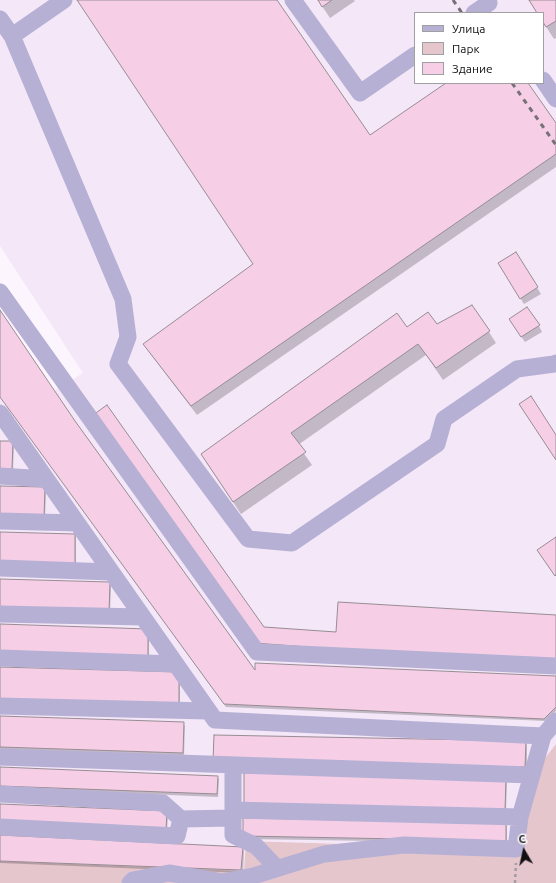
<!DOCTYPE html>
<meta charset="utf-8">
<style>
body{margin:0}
#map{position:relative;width:556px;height:883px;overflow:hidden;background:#fcf5fe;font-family:Ubuntu,sans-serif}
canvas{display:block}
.legend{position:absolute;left:414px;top:12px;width:130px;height:72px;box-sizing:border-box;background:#fff;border:1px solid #a09fa1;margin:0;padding:5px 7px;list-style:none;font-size:12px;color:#120f13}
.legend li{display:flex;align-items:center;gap:8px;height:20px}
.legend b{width:20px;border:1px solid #a09fa1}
.north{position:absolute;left:504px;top:831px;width:40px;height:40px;-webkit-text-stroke:3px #fff;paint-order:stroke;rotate:351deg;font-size:11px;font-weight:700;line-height:16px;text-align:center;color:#120f13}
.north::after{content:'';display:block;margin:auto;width:14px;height:18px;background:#120f13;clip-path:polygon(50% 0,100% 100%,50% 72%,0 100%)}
</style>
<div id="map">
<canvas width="556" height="883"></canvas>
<ul class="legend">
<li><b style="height:5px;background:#b7b0d5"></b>Улица</li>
<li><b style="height:11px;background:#e5c6cc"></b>Парк</li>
<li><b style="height:11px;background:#f6cfe7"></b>Здание</li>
</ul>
<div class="north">С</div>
</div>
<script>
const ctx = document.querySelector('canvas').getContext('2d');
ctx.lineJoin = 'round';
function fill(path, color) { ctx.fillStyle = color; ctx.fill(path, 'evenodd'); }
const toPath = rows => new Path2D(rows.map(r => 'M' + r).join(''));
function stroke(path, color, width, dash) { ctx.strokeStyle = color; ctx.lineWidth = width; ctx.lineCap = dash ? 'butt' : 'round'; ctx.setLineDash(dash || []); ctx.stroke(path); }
fill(toPath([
 [0,0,556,0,556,744,542,762,516,849,246,841,245,871,0,861,0,349,40,399,83,373,0,246],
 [415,13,543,13,543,83,415,83]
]), '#f4e7f8');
fill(toPath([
 [556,744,556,883,0,883,0,861,244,871,246,841,516,849,542,762]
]), '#e5c6cc');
fill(toPath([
 [78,0,276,0,369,137,448,83,527,83,556,125,556,167,197,415,150,353,145,344,253,264],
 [318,0,354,0,355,1,330,18],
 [529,0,556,0,556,38,554,39,543,22,543,13,537,13],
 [516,254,541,294,524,304,499,264],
 [472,306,496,343,443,380,426,355,298,445,312,465,241,514,209,466,406,329,437,326],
 [0,312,75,422,256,673,556,677,556,711,546,721,226,707,0,395],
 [514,326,539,326,542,332,525,342],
 [0,442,14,445,13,471,0,471],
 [0,487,46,491,45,519],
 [0,533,75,535,76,538,76,567],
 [0,580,109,583,111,586,110,614],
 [0,625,149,633,149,660],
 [0,668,180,675,180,705],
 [0,717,183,723,185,726,184,756,0,749],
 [215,736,525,742,527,745,527,770],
 [0,768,217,777,219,779,218,797,0,788],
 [245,774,507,782,506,812],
 [0,805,168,815,167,832],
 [244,819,506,824,507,827,507,843,246,839],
 [0,836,242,848,244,851,243,873,0,863]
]), '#0003');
const building = toPath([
 [77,0,277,0,370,135,446,83,528,83,556,123,556,154,191,406,143,344,253,264,77,0],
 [318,0,332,0,322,7,318,0],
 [529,0,556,0,556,21,546,27,543,22,543,13,537,13,529,0],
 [516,252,538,287,520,299,498,263,516,252],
 [472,305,490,331,436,368,418,344,291,433,306,452,233,502,201,454,397,313,407,327,428,312,437,324,472,305],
 [527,307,540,325,521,337,509,319,527,307],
 [0,310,75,421,255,670,255,663,556,676,556,707,544,719,224,704,0,397,0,310],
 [531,396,556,435,556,460,519,404,531,396],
 [107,405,264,627,336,632,338,602,556,615,556,662,335,649,254,643,93,415,107,405],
 [0,441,13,441,12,469,0,469,0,441],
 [0,486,45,487,44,517,0,516,0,486],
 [0,532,75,534,75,565,0,563,0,532],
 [556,537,556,575,555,576,537,550,556,537],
 [0,579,110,582,109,612,0,609,0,579],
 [0,624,148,629,148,658,0,653,0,624],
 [0,667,179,672,179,703,0,699,0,667],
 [0,716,184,722,183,753,0,747,0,716],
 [214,735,526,741,525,767,213,761,214,735],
 [0,767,218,776,217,794,0,786,0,767],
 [244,773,506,778,505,810,244,805,244,773],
 [0,804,167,811,166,830,0,823,0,804],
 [243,818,506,823,506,841,243,836,243,818],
 [0,835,243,847,241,870,0,861,0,835]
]);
fill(building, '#f6cfe7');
stroke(building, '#988d94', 1);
stroke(toPath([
 [515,883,516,863]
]), '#a39da4', 2.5, [3, 3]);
stroke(toPath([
 [293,0,360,93,415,55],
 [474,13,489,3],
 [0,19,12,36,64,0],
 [12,36,123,299,128,337,118,364,248,539,292,543,437,444,444,419,517,369,554,364,556,363],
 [543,80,556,99],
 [0,292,257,652,556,666],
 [0,413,215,720,543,736,556,721],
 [0,476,46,479],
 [0,521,77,523],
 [0,568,111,572],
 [0,614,143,617],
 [0,658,175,664],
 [0,706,208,711],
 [0,757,532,775],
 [233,765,233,835,256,846,277,868],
 [0,794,163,803,181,819,233,818],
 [233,810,520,817],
 [0,827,177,836,181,819],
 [130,883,133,880,169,873,222,882,253,876,324,854,404,845,516,849,520,817,543,736]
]), '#b7b0d5', 17);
stroke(toPath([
 [453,0,462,13],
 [512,83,556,145]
]), '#767177', 3, [5, 5]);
</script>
